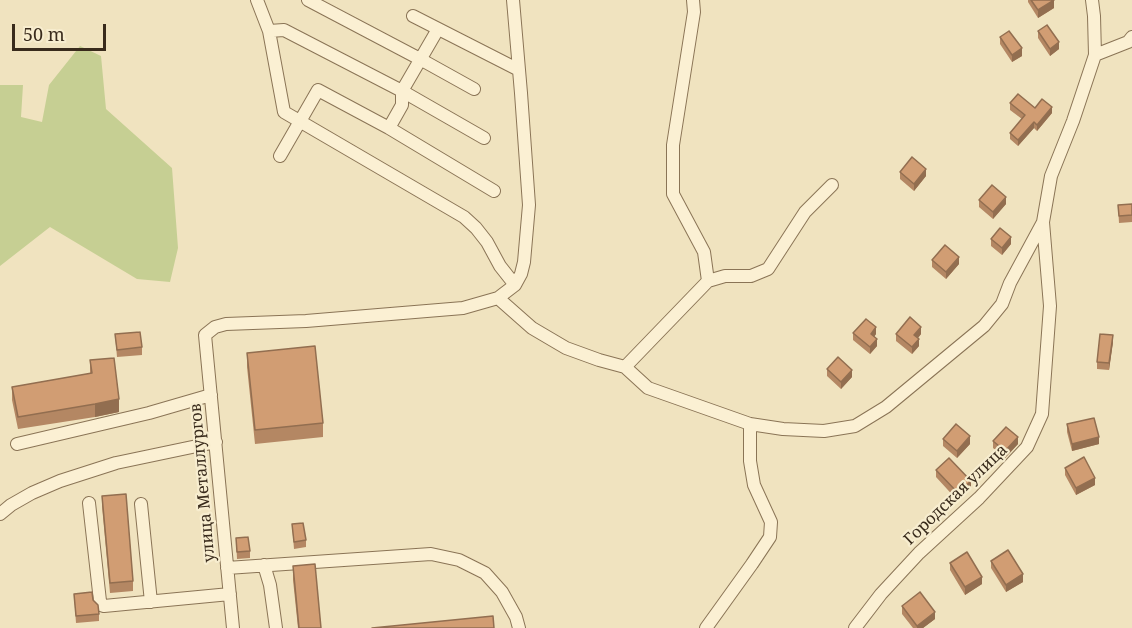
<!DOCTYPE html>
<meta charset="utf-8">
<style>
body{margin:0}
#map{position:relative;width:1132px;height:628px;overflow:hidden;background:#f0e3bf;font-family:"Noto Serif",serif}
canvas{display:block}
.scale{position:absolute;left:12px;top:24px;width:94px;height:27px;box-sizing:border-box;border:3px solid #392b1c;border-top:0;padding-left:8px;font-size:18px;line-height:21px;white-space:nowrap;color:#392b1c;-webkit-text-stroke:4px #f7edcf;paint-order:stroke}
</style>
<div id="map">
<canvas width="1132" height="628"></canvas>
<div class="scale">50 m</div>
</div>
<script>
const ctx = document.querySelector('canvas').getContext('2d');
ctx.lineJoin = 'round';
function fill(path, color) { ctx.fillStyle = color; ctx.fill(path, 'evenodd'); }
const toPath = rows => new Path2D(rows.map(r => 'M' + r).join(''));
function stroke(path, color, width, dash) { ctx.strokeStyle = color; ctx.lineWidth = width; ctx.lineCap = dash ? 'butt' : 'round'; ctx.setLineDash(dash || []); ctx.stroke(path); }
function write(font, color, halo, rows, align = 'center') {
  ctx.font = font + ' "Noto Serif",serif'; ctx.lineWidth = 4.5; ctx.setLineDash([]); ctx.textBaseline = 'middle'; ctx.strokeStyle = halo; ctx.fillStyle = color; for (const [text, x, y, turn = 0] of rows) {
    ctx.save(); ctx.translate(x, y); ctx.rotate((+turn || 0) * Math.PI / 180); ctx.textAlign = isNaN(turn) ? turn : align; if (halo) ctx.strokeText(text, 0, 0); ctx.fillText(text, 0, 0); ctx.restore();
  }
}
fill(toPath([
 [80,46,101,56,106,109,172,168,178,248,170,282,137,279,50,227,0,266,0,85,23,85,21,117,42,122,49,85]
]), '#c6cf93');
const minor = toPath([
 [257,0,269,31,284,112,464,217,476,228,487,242,500,266,515,285],
 [308,0,420,59,474,89],
 [693,0,694,12,673,145,673,194,704,252,708,281],
 [413,16,519,70],
 [269,31,284,30,402,91,484,138],
 [1095,55,1128,42,1132,37],
 [389,128,494,191],
 [280,156,318,90,389,128,402,105,402,91,438,29],
 [498,298,532,328,566,348,599,360,625,367,648,388,750,424,783,429,824,431,855,426,886,407,984,326,1002,304,1010,283,1043,222],
 [625,367,708,281,725,276,751,276,768,269,805,212,832,185],
 [17,444,149,413,211,395],
 [89,503,100,601,101,605,104,606,230,594],
 [141,504,151,602],
 [0,514,11,505,32,493,60,481,116,463,216,442],
 [264,565,270,585,276,628],
 [227,568,431,554,459,560,485,573,502,592,516,617,519,628],
 [233,628,205,335,215,327,226,324,306,321,463,308,498,298,515,285,521,274,524,262,529,205,521,93,513,0],
 [706,628,752,564,770,537,771,522,754,485,750,461,750,424],
 [855,628,881,594,919,553,979,498,1027,447,1042,414,1050,306,1043,222,1051,176,1073,121,1095,55,1094,16,1092,0]
]);
stroke(minor, '#8a7456', 14);
stroke(minor, '#fbf0d3', 12);
fill(toPath([
 [1028,0,1053,0,1054,8,1038,18,1028,2],
 [1038,31,1059,49,1050,56,1038,38],
 [1000,37,1022,56,1012,62,1000,44],
 [1010,103,1035,108,1052,113,1037,131,1034,128,1018,146,1010,139,1010,133,1022,119,1010,110],
 [900,172,926,176,914,191,900,179],
 [979,200,1006,204,993,219,979,207],
 [1132,204,1132,222,1119,223,1118,205],
 [991,239,1011,244,1002,255,991,246],
 [932,260,959,264,946,279,932,267],
 [853,333,876,334,874,337,877,346,870,354,853,340],
 [115,334,142,347,142,355,117,357],
 [896,334,921,334,918,338,919,346,912,354,896,341],
 [1113,342,1109,370,1097,369,1097,362],
 [247,353,323,423,323,437,255,444,247,367],
 [90,360,119,412,95,417,18,429,12,400,12,387,90,374],
 [827,369,852,377,841,389,827,376],
 [1067,424,1099,444,1072,451,1067,432],
 [943,439,970,444,957,458,943,446],
 [993,441,1018,444,1005,458,993,448],
 [1065,468,1095,485,1076,495,1065,475],
 [936,470,971,488,958,501,936,477],
 [102,496,133,581,133,591,110,593,102,506],
 [292,524,306,540,306,547,294,549],
 [236,538,250,551,250,558,237,559],
 [991,561,1023,582,1006,592,991,568],
 [950,563,982,584,965,595,950,570],
 [293,566,321,628,298,628,293,580],
 [74,594,93,600,99,614,99,621,76,623],
 [902,606,935,619,923,628,913,628,902,614]
]), '#b48763');
fill(toPath([
 [1054,0,1054,8,1038,18,1038,10],
 [1059,42,1059,49,1050,56,1050,49],
 [1022,48,1022,56,1012,62,1012,55],
 [1052,107,1052,113,1037,131,1037,125],
 [1034,122,1034,128,1018,146,1018,140],
 [926,169,926,176,914,191,914,184],
 [1006,197,1006,204,993,219,993,212],
 [1011,237,1011,244,1002,255,1002,248],
 [959,257,959,264,946,279,946,272],
 [876,327,876,334,871,341,871,334],
 [921,327,921,334,914,343,914,335],
 [1113,335,1113,342,1109,370,1109,363],
 [877,339,877,346,870,354,870,347],
 [919,339,919,346,912,354,912,347],
 [852,370,852,377,841,389,841,382],
 [119,399,119,412,95,417,95,404],
 [970,436,970,444,957,458,957,451],
 [1018,437,1018,444,1005,458,1005,451],
 [1099,437,1099,444,1072,451,1072,444],
 [1095,478,1095,485,1076,495,1076,488],
 [971,481,971,488,958,501,958,493],
 [1023,574,1023,582,1006,592,1006,585],
 [982,577,982,584,965,595,965,587],
 [935,612,935,619,923,628,917,628,917,626]
]), '#926e50');
const building = toPath([
 [1031,0,1054,0,1038,10,1031,0],
 [1047,25,1059,42,1050,49,1038,31,1047,25],
 [1009,31,1022,48,1012,55,1000,37,1009,31],
 [1018,94,1035,108,1042,99,1052,107,1037,125,1034,122,1018,140,1010,133,1025,115,1010,103,1018,94],
 [912,157,926,169,914,184,900,172,912,157],
 [992,185,1006,197,993,212,979,200,992,185],
 [1132,204,1132,215,1119,216,1118,205,1132,204],
 [1000,228,1011,237,1002,248,991,239,1000,228],
 [945,245,959,257,946,272,932,260,945,245],
 [910,317,921,327,914,335,919,339,912,347,896,334,910,317],
 [866,319,876,327,871,334,877,339,870,347,853,333,866,319],
 [140,332,142,347,117,350,115,334,140,332],
 [1100,334,1113,335,1109,363,1097,362,1100,334],
 [315,346,323,423,255,430,247,353,315,346],
 [838,357,852,370,841,382,827,369,838,357],
 [114,358,119,399,95,404,18,417,12,387,92,373,90,360,114,358],
 [1094,418,1099,437,1072,444,1067,424,1094,418],
 [956,424,970,436,957,451,943,439,956,424],
 [1006,427,1018,437,1005,451,993,441,1006,427],
 [1084,457,1095,478,1076,488,1065,468,1084,457],
 [949,458,971,481,958,493,936,470,949,458],
 [126,494,133,581,110,583,102,496,126,494],
 [303,523,306,540,294,542,292,524,303,523],
 [248,537,250,551,237,552,236,538,248,537],
 [1008,550,1023,574,1006,585,991,561,1008,550],
 [967,552,982,577,965,587,950,563,967,552],
 [315,564,321,628,299,628,293,566,315,564],
 [92,592,93,600,98,605,99,614,76,616,74,594,92,592],
 [920,592,935,612,917,626,902,606,920,592],
 [493,616,494,628,372,628,493,616]
]);
fill(building, '#d19d73');
stroke(building, '#926e50', 1.5);
write('16px', '#392b1c', '#f7edcf', [
 ["улица Металлургов",203,483,-95],
 ["Городская улица",956,495,-44]
]);
</script>
